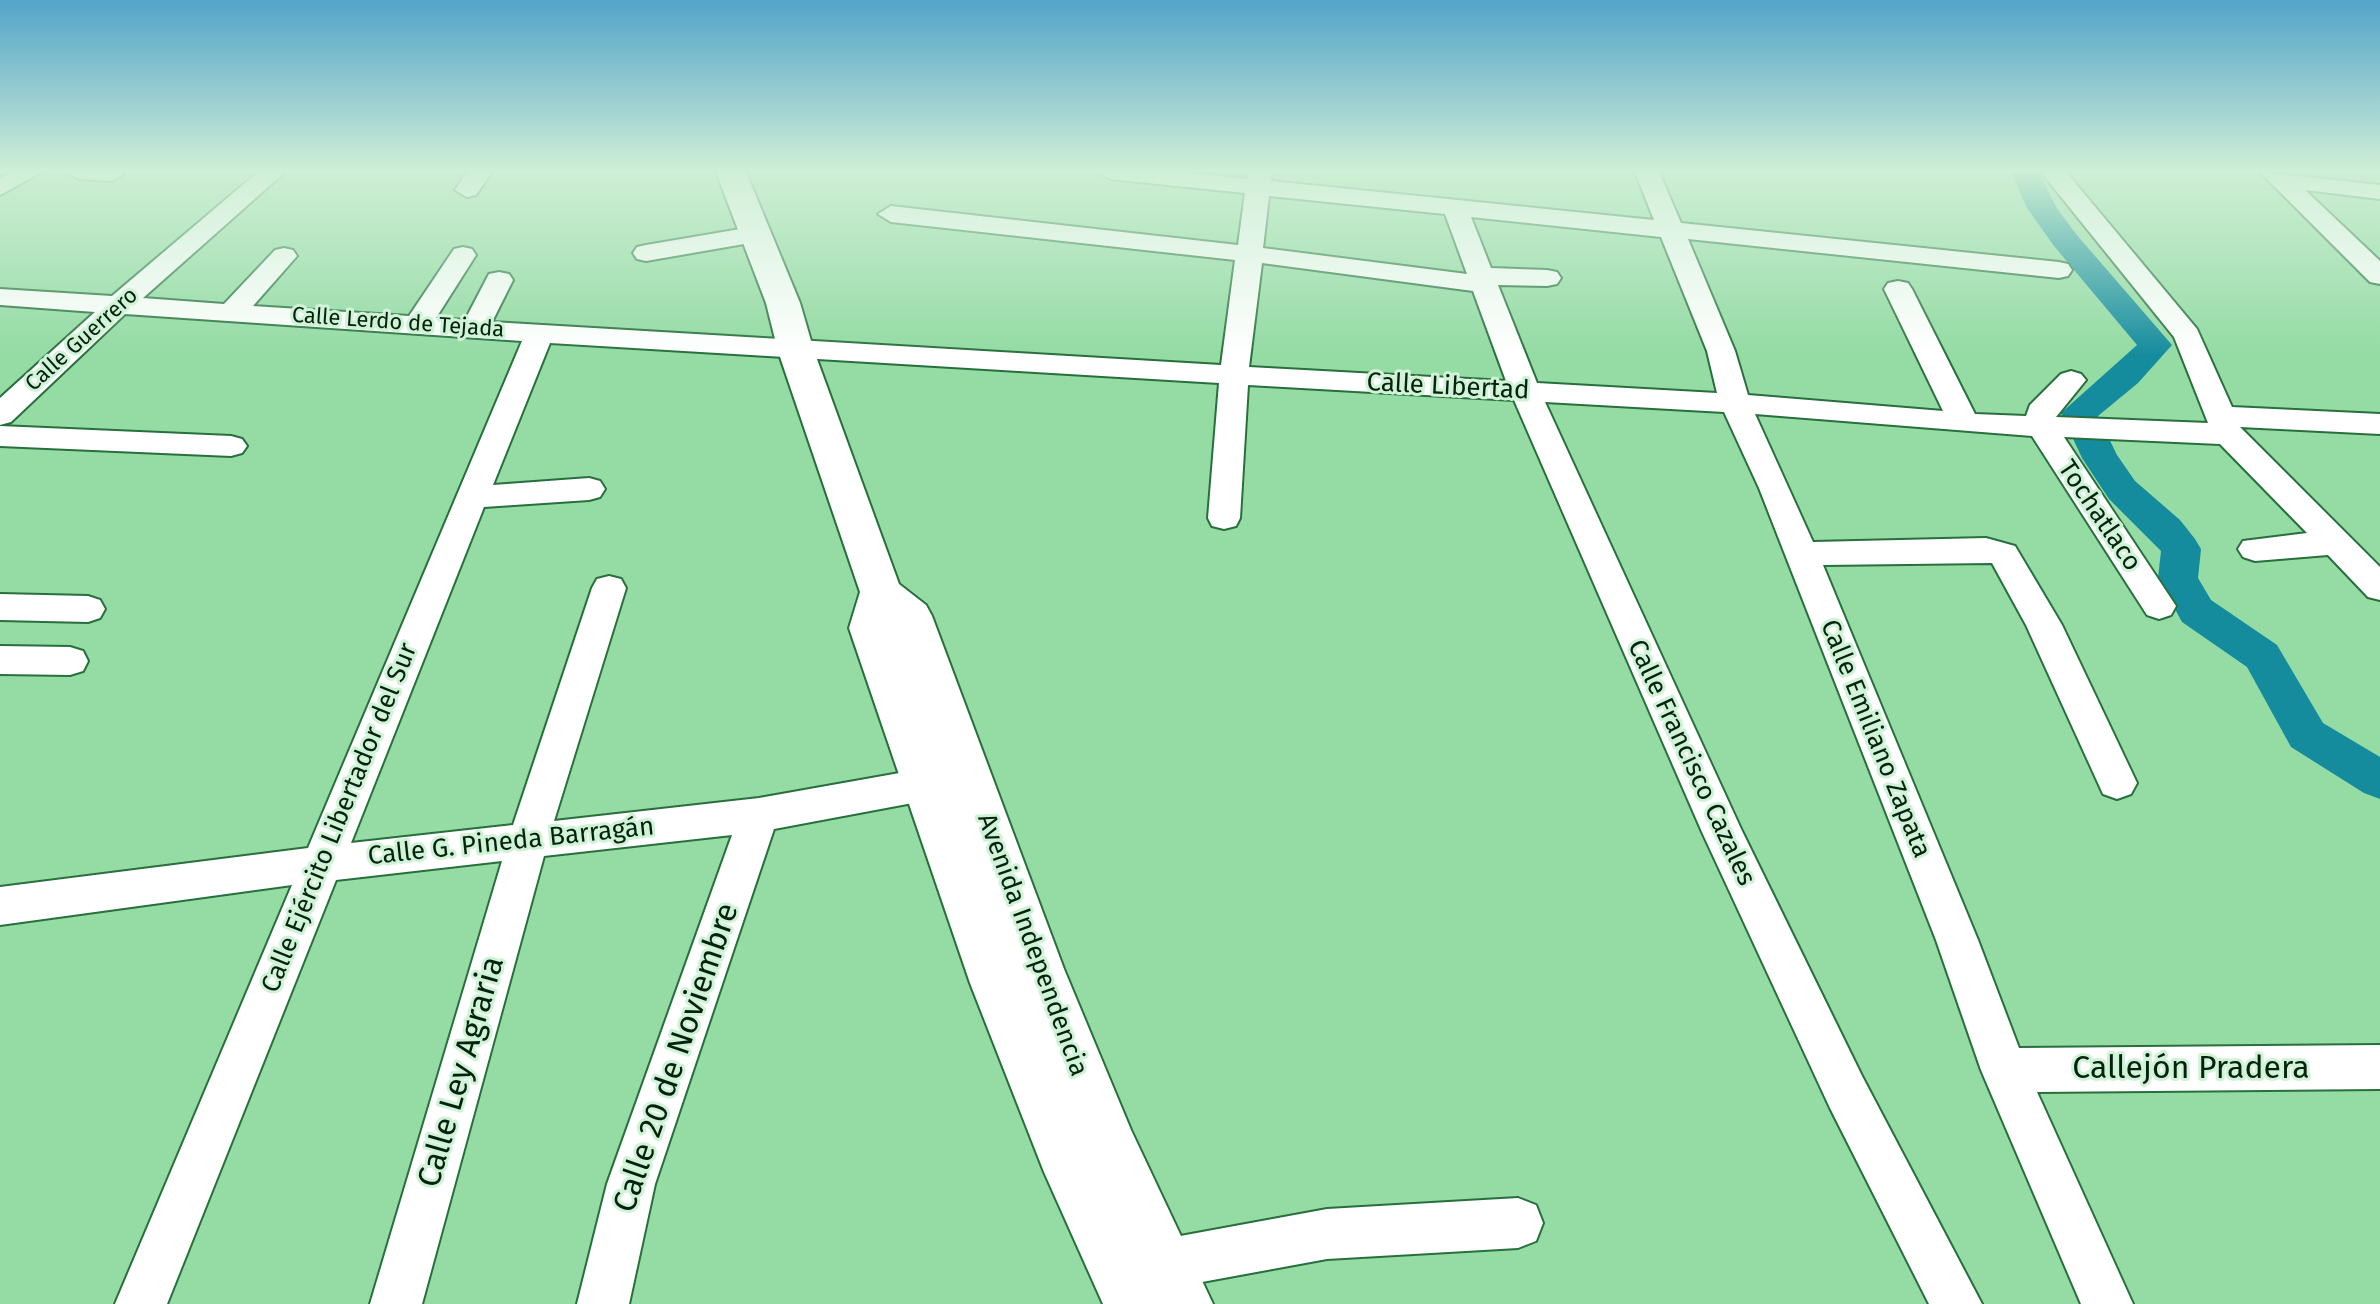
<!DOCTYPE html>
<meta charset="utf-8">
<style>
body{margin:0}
canvas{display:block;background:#94dba4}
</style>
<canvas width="2380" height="1304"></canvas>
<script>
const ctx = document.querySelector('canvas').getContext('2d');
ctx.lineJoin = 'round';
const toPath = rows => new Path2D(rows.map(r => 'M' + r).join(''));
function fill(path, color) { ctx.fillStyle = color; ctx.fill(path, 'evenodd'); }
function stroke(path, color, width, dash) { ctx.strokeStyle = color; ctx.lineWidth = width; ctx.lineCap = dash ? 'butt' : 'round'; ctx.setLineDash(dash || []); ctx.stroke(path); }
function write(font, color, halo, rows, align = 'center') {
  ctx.font = font + ' "Fira Sans",sans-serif'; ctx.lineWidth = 6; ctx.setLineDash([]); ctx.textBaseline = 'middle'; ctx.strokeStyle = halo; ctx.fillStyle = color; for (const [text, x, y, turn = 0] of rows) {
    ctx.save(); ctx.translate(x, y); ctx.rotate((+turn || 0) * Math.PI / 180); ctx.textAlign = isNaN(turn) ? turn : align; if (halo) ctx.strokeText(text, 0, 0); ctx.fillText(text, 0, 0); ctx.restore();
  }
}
fill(toPath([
 [2011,172,2039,172,2056,207,2076,234,2172,345,2138,383,2098,416,2117,455,2135,481,2180,520,2195,539,2201,549,2198,578,2211,600,2277,645,2323,723,2380,757,2380,799,2364,793,2291,747,2247,667,2182,622,2158,578,2161,551,2109,499,2082,458,2061,413,2137,345,2054,246,2027,208,2011,172]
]), '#158c9d');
const minor = toPath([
 [11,172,42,172,0,195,0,178,11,172],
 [67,172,123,172,124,174,112,181,79,179,67,172],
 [258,172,285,172,143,298,224,304,275,250,284,248,293,250,297,256,253,306,409,316,454,249,463,247,472,249,476,255,436,318,465,320,489,274,499,272,509,274,513,280,492,322,1221,365,1235,260,891,222,878,214,891,206,1238,245,1245,193,1110,179,1098,172,1183,172,1247,179,1248,172,1272,172,1271,181,1654,220,1635,172,1659,172,1681,223,2059,262,2068,264,2072,270,2068,276,2059,278,1688,239,1735,351,1748,395,1943,411,1884,289,1888,283,1898,281,1908,283,1912,289,1975,414,2026,416,2030,405,2061,374,2071,371,2081,374,2086,380,2056,417,2208,423,2174,337,2041,172,2066,172,2197,329,2232,407,2380,414,2380,434,2240,427,2380,567,2380,600,2368,597,2328,555,2255,561,2243,557,2238,549,2243,541,2307,533,2220,444,2064,437,2176,606,2171,615,2159,619,2147,615,2032,436,1755,414,1813,542,1986,538,2015,546,2062,625,2137,783,2131,794,2117,799,2103,794,2026,625,1992,563,1823,565,1978,940,2019,1048,2380,1045,2380,1089,2037,1092,2133,1304,2081,1304,1981,1070,1936,940,1759,488,1724,412,1545,402,1742,831,1862,1076,1982,1304,1929,1304,1830,1108,1702,832,1514,400,1248,385,1240,518,1236,526,1224,529,1212,526,1208,518,1219,383,550,343,493,485,589,478,600,481,605,489,600,497,589,500,484,507,351,843,513,825,592,588,597,579,609,576,621,579,626,588,554,821,759,798,950,764,964,769,970,780,964,791,950,796,774,829,655,1184,629,1304,577,1304,607,1184,732,835,544,856,422,1304,370,1304,502,861,336,880,167,1304,115,1304,292,885,0,925,0,887,308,848,522,341,125,314,11,422,0,425,0,398,95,312,0,305,0,289,112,296,258,172],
 [1269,196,1445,214,1467,274,1263,248,1269,196],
 [1471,217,1661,237,1707,351,1717,393,1537,383,1498,285,1547,286,1557,284,1561,278,1557,272,1547,270,1491,268,1471,217],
 [1262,263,1473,291,1506,381,1249,367,1262,263],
 [467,172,492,172,476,195,467,197,455,190,467,172],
 [2260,172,2380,185,2380,199,2305,190,2380,261,2380,284,2370,282,2260,172],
 [758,226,767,228,771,234,767,240,646,261,637,259,633,253,637,247,646,245,758,226],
 [0,426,231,436,242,439,247,446,242,453,231,456,0,446,0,426],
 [0,594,88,596,100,600,105,609,100,618,88,622,0,620,0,594],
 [0,646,70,647,83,651,88,661,83,671,70,675,0,674,0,646],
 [1518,1198,1536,1205,1543,1223,1536,1241,1518,1248,1327,1259,1164,1289,1146,1282,1139,1264,1146,1246,1164,1239,1327,1209,1518,1198]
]);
const major = toPath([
 [716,172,746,172,800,303,814,351,899,584,926,605,932,616,1064,969,1131,1130,1213,1304,1103,1304,1044,1172,970,983,849,628,860,592,778,351,766,303,716,172]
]);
stroke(minor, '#286f3e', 4);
stroke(major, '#286f3e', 4);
fill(minor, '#fff');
fill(major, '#fff');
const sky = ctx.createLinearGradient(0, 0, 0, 355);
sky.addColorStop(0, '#53a4ca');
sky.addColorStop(0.48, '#cfefd6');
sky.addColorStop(1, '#cfefd600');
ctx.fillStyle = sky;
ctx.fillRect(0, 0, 2380, 355);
write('22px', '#04220e', '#d0f3d7', [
 ["Calle Lerdo de Tejada",398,323,4],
 ["Calle Guerrero",82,340,-42]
]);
write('26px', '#04220e', '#d0f3d7', [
 ["Calle Libertad",1448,387,3],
 ["Tochatlaco",2099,516,56],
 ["Calle Emiliano Zapata",1875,739,68],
 ["Calle Francisco Cazales",1691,763,65],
 ["Calle Ejército Libertador del Sur",340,818,-68],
 ["Calle G. Pineda Barragán",511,842,-6],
 ["Avenida Independencia",1032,945,70]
]);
write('32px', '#04220e', '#d0f3d7', [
 ["Calle 20 de Noviembre",677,1058,-71],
 ["Callejón Pradera",2191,1069],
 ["Calle Ley Agraria",462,1072,-74]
]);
</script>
